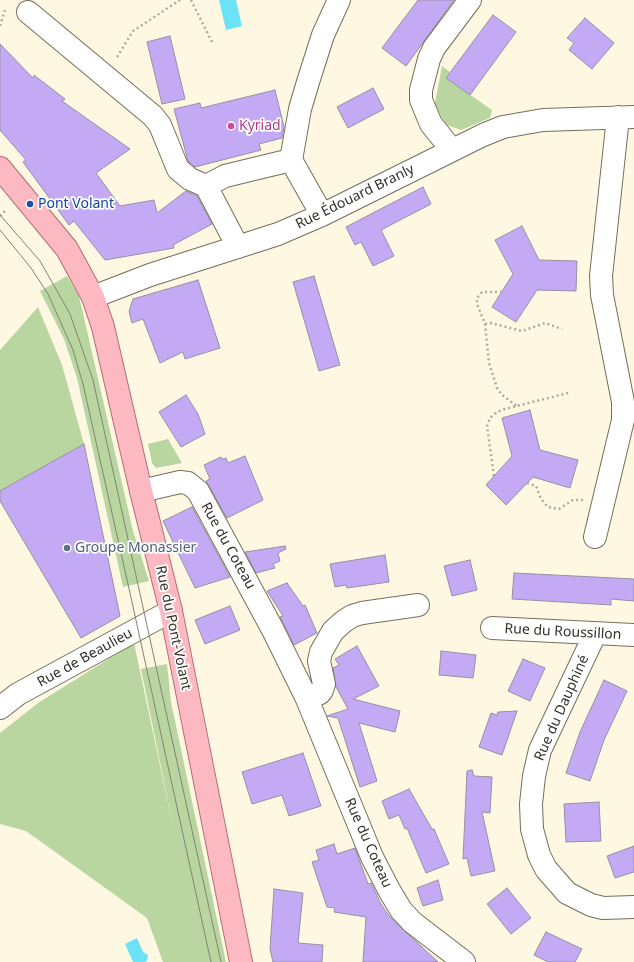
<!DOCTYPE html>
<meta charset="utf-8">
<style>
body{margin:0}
canvas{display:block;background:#fef8e3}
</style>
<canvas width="634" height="962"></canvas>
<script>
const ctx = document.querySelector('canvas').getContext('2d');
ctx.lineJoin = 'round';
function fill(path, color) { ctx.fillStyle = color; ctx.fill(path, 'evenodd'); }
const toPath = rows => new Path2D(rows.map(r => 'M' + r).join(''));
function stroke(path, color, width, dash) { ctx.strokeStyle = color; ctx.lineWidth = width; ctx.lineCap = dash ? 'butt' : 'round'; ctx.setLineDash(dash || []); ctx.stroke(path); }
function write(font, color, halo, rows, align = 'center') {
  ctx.font = font + ' "Noto Sans",sans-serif'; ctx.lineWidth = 3.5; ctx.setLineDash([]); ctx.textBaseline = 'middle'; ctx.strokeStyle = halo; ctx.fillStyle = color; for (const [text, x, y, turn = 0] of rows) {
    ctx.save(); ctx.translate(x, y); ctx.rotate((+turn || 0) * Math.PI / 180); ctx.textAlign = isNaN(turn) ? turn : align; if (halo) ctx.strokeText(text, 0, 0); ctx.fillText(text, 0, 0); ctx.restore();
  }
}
fill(toPath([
 [442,66,450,72,446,78,492,110,490,118,461,130,447,125,442,118,435,103],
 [67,276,79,296,133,531,149,581,123,587,77,378,64,339,40,291],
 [38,307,62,365,84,444,0,491,0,350],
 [168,439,182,463,156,468,152,463,148,444],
 [134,643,175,836,141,669,167,664,171,702,226,962,163,962,147,918,26,831,0,824,0,733,38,703]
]), '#b9d6a1');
fill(toPath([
 [219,0,236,0,242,26,226,30],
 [137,938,143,952,148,955,147,961,144,962,133,962,125,944]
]), '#6ce2f6');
const building = toPath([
 [418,0,454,0,406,66,382,48,418,0],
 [493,15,516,32,470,95,446,78,493,15],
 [585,18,614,43,592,69,569,50,574,43,567,38,585,18],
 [170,36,185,99,162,104,147,42,170,36],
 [0,44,33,78,34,75,65,99,62,101,130,149,96,173,120,206,154,200,157,213,186,191,197,196,212,224,173,245,174,248,105,260,74,221,69,225,23,162,26,160,0,130,0,44],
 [373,88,384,109,348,128,337,107,373,88],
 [275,90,284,127,282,138,259,144,261,150,195,167,188,161,174,109,200,103,201,108,275,90],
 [423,187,431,204,381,230,394,256,373,266,361,242,355,245,346,227,423,187],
 [522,226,539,260,577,261,576,291,537,290,516,322,492,307,513,274,495,240,522,226],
 [314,276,340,365,319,371,293,282,314,276],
 [198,280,220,348,185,359,183,352,160,363,143,319,132,323,129,311,133,299,198,280],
 [186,395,198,414,205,434,181,447,159,412,186,395],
 [530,410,540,450,578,460,570,488,533,477,506,505,486,485,512,456,502,418,530,410],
 [84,444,120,616,81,638,0,501,0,491,84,444],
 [245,456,263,500,227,518,206,481,210,479,204,465,221,457,222,459,226,458,228,463,245,456],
 [192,507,230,577,195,588,163,521,192,507],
 [285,546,286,549,278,553,280,561,273,564,275,568,256,573,245,552,285,546],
 [385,555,389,582,347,588,346,585,335,587,330,564,385,555],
 [470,560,477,590,452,596,444,566,470,560],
 [514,573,634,579,634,601,611,599,611,605,512,599,514,573],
 [287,583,303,606,305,605,317,633,294,645,280,617,283,616,267,591,287,583],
 [230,606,240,630,205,644,195,620,230,606],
 [357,646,379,686,353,699,400,711,395,732,359,723,377,781,360,787,338,718,327,716,348,709,336,687,333,668,339,665,335,659,357,646],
 [441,651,476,655,473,678,439,675,441,651],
 [523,659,545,668,530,701,508,691,523,659],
 [604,680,627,691,604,740,590,781,566,773,580,732,604,680],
 [517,711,502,755,479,747,491,713,497,715,498,712,517,711],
 [303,753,321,806,289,816,282,795,252,804,242,772,303,753],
 [472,770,474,776,492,777,490,813,482,812,495,871,471,876,467,858,463,859,467,771,472,770],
 [409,789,432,829,434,829,449,864,426,873,407,828,405,829,399,815,389,819,382,801,409,789],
 [599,802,601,841,566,842,564,804,599,802],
 [334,844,337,854,355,848,368,884,371,883,381,904,389,916,438,962,363,962,366,917,334,912,335,908,327,907,312,862,319,860,316,850,334,844],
 [634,846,634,872,615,878,607,856,634,846],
 [438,880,443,900,423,906,417,888,438,880],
 [507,888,531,918,511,934,487,904,507,888],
 [274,889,303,893,298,943,323,945,322,962,273,962,270,949,274,889],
 [546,932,582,949,575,962,548,962,534,955,546,932]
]);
fill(building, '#c4a9f5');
stroke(building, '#9690a3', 1);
const minor = toPath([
 [28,12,153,116,160,125,178,169,190,179,206,186,225,176,291,160,300,109,308,82,323,35,339,0],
 [452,150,431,124,421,100,421,90,429,59,434,48,470,0],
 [291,160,322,215],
 [206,186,238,247],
 [93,297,150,275,278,234,322,215,483,135,503,127,543,120,634,117],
 [141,491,180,482,188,483,198,491,273,630,307,699,372,857,389,890,401,910,412,922,464,962],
 [595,537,623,420,623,402,602,295,601,276,618,117],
 [492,628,634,635],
 [595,634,540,750,534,776,531,804,532,829,539,855,546,869,567,893,591,905,603,908,634,907],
 [307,699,320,693,322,690,324,684,319,661,321,652,333,631,343,622,352,616,362,613,418,605],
 [0,708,18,694,171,611]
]);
const major = toPath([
 [0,168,67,249,93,297,103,327,141,491,171,611,241,962]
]);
stroke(minor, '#746e5b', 24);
stroke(major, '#b46b70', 24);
stroke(toPath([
 [191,0,212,42],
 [0,26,5,10],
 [117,57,133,31,180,0],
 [0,216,7,209],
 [502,292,482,292,477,298,477,304,485,324,489,363,497,388,502,395,517,406],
 [485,324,491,323,522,331,545,323,562,329],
 [494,476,487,426,490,418,497,412,505,409,568,393],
 [527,483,536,486,541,499,548,507,559,509,573,500,583,500]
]), '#afab9a', 2.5, [2, 3]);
stroke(minor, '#fff', 22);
stroke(major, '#fcb9c1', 22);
stroke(toPath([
 [0,215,40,261,56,289,70,314,93,380,221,962],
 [0,230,31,268,48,294,73,350,83,384,130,593,211,962]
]), '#868274', 1);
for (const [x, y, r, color] of [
 [231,126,4,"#d1479c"],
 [30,204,4,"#1a4fb4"],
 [67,548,4,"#5c6f8a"]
]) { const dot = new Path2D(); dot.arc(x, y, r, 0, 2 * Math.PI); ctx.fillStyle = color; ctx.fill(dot); stroke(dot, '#fff', 1.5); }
write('14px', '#b23c85', '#fff', [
 ["Kyriad",239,126]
], 'left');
write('14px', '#323027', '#fff', [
 ["Rue Édouard Branly",355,197,-26],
 ["Rue du Coteau",228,546,61],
 ["Rue du Pont-Volant",173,628,78],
 ["Rue du Roussillon",563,632,3],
 ["Rue de Beaulieu",85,658,-29],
 ["Rue du Dauphiné",562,708,-66],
 ["Rue du Coteau",368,843,66]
]);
write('14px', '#164399', '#fff', [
 ["Pont Volant",38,204]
], 'left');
write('14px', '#4e5e75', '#fff', [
 ["Groupe Monassier",75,548]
], 'left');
</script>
